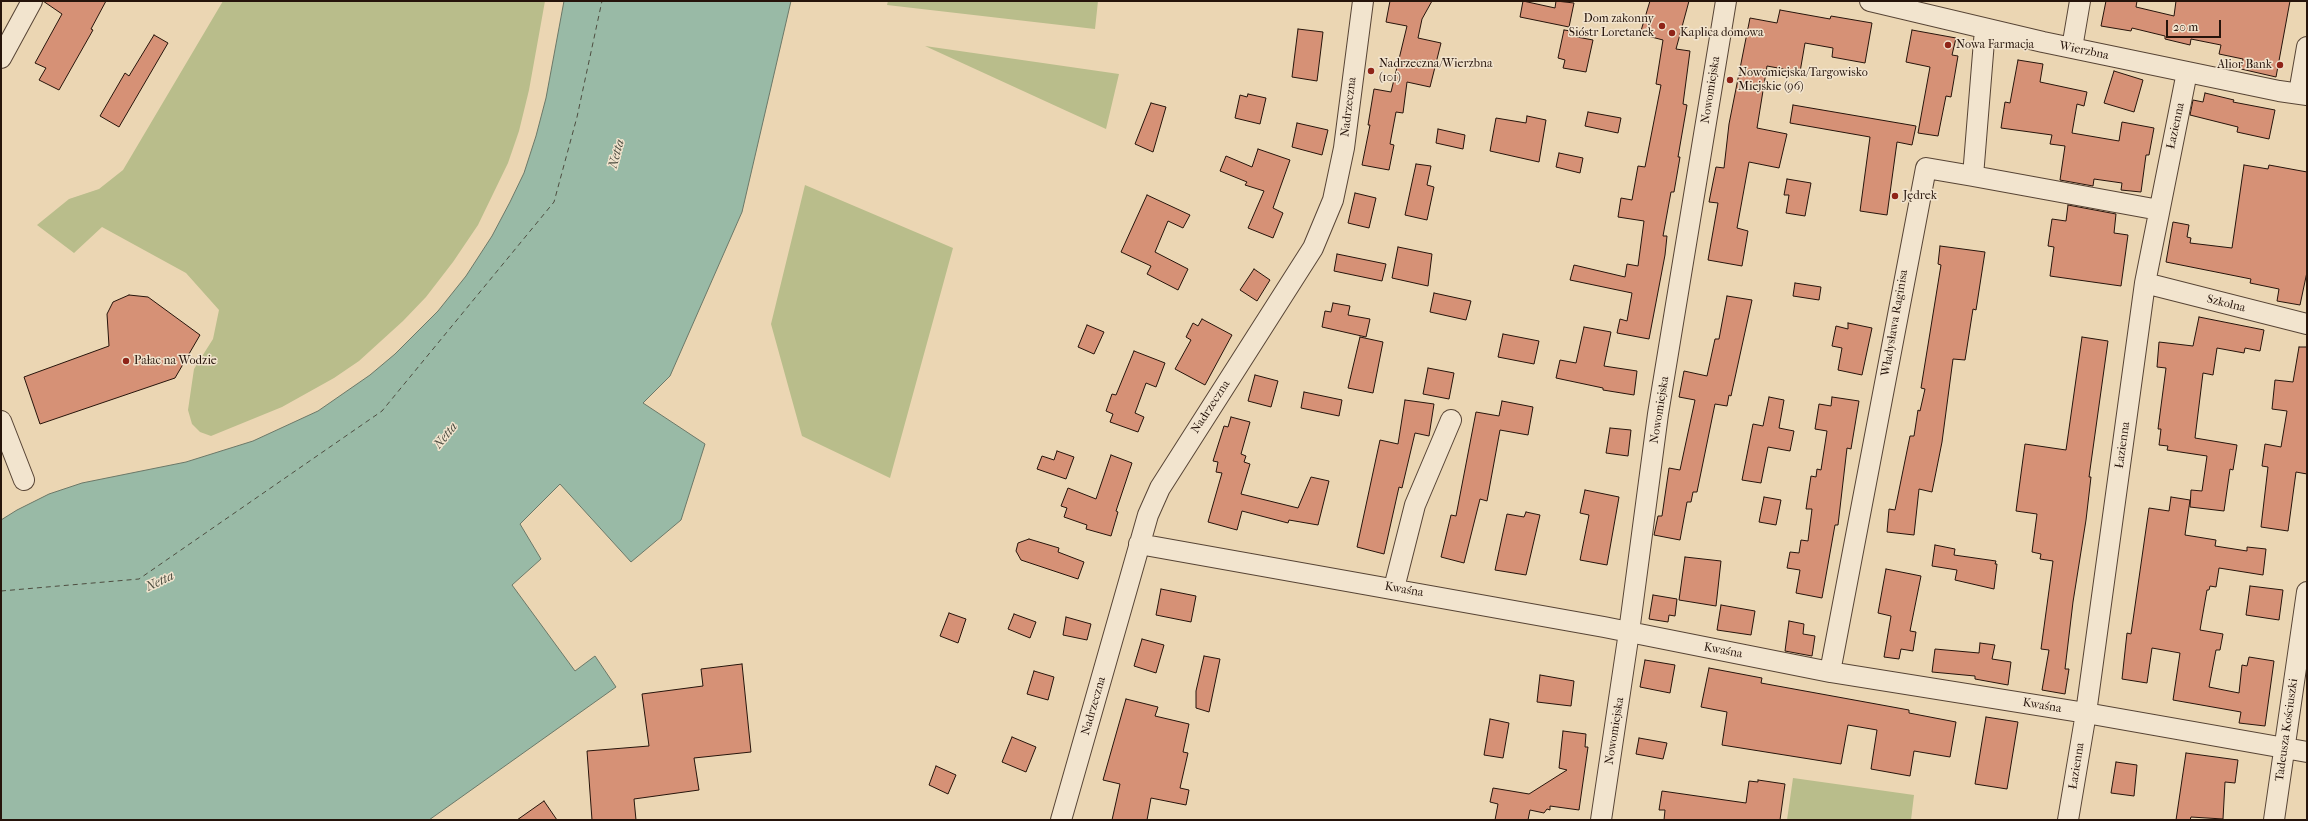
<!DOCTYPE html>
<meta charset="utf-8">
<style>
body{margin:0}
#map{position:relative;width:2308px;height:821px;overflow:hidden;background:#ebd6b3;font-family:"IM FELL French Canon",serif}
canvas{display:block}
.frame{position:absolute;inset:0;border:2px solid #26140b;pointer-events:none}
.scale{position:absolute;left:2166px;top:20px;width:55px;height:18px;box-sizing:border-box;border:2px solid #26140b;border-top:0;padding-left:5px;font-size:12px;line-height:14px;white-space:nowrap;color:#26140b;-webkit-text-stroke:3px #f2e4ce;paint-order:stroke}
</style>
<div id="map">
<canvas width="2308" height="821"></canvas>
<div class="frame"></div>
<div class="scale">20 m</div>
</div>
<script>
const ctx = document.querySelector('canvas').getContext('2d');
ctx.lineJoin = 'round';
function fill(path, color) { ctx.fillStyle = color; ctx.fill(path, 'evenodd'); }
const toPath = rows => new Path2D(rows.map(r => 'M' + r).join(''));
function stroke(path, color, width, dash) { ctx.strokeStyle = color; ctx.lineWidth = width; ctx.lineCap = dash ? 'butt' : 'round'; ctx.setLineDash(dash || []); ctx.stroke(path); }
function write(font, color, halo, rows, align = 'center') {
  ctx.font = font + ' "IM FELL French Canon",serif'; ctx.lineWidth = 3; ctx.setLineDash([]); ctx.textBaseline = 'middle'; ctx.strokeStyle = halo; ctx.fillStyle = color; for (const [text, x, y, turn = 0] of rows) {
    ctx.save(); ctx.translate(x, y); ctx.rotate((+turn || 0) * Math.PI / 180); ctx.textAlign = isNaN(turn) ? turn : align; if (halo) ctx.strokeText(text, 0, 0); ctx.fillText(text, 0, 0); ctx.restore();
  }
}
fill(toPath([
 [223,1,545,1,529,90,519,131,508,163,478,225,453,262,426,297,403,321,359,361,334,378,282,407,211,436,200,432,192,424,188,410,194,369,213,339,219,310,186,273,102,227,74,253,37,225,69,199,99,189,123,170],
 [888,1,1098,1,1095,29,887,5],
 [925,46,1119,74,1106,129],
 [805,185,953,248,890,478,802,436,771,324],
 [1793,778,1914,795,1911,820,1787,820]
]), '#b9bd8b');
const water = toPath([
 [564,1,791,1,742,212,670,376,643,403,705,444,681,520,631,562,560,484,520,524,541,559,512,585,575,671,595,656,616,687,429,820,1,820,1,520,17,510,49,494,82,483,186,462,253,441,318,411,370,375,395,354,438,311,466,276,492,236,510,202,524,173,536,136,546,98,564,1]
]);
fill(water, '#99baa6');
stroke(water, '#6b7868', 1);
stroke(toPath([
 [1,591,139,579,382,411,554,202,577,117,602,1]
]), '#4e4e41', 1, [5, 4]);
const building = toPath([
 [43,1,106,1,91,29,93,30,59,90,39,80,46,68,35,63,62,14,43,1],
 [1390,1,1432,1,1422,19,1418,38,1441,43,1430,87,1407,82,1403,113,1396,112,1390,144,1394,145,1389,170,1362,165,1370,125,1368,125,1374,89,1391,92,1407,26,1386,22,1390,1],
 [1523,1,1555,8,1556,1,1574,3,1569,27,1520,17,1523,1],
 [1650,1,1689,1,1676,49,1690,51,1683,104,1687,105,1678,157,1680,157,1674,192,1671,192,1663,236,1667,236,1665,255,1649,339,1617,333,1620,319,1627,321,1632,293,1570,280,1574,265,1625,277,1627,264,1638,266,1644,221,1618,217,1621,198,1632,200,1638,166,1645,167,1661,85,1656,84,1663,40,1640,34,1650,1],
 [2106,1,2137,1,2136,7,2174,16,2176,1,2290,1,2276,77,2241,69,2243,59,2219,54,2221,45,2191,39,2190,45,2165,39,2165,36,2132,28,2131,31,2101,26,2106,1],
 [1780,10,1830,19,1831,16,1872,23,1865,63,1832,57,1833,48,1805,43,1800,72,1767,66,1757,128,1787,134,1779,168,1749,162,1737,228,1748,231,1742,266,1708,260,1718,203,1709,202,1716,167,1724,168,1729,124,1750,18,1777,23,1780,10],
 [1298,29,1323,32,1317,81,1292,77,1298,29],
 [1564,30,1578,32,1577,37,1593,40,1586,72,1563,68,1565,60,1558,58,1564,30],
 [1912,30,1956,38,1952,55,1958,56,1951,97,1946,96,1938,136,1918,133,1930,67,1906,62,1912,30],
 [154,35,168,43,119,127,100,116,125,73,129,76,154,35],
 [2018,60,2043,64,2040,82,2087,92,2084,106,2077,104,2072,133,2119,141,2122,122,2154,128,2149,155,2146,155,2141,192,2121,190,2122,183,2094,179,2093,186,2060,180,2065,146,2050,144,2052,135,2001,128,2005,102,2010,103,2018,60],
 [2114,71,2143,80,2134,112,2104,103,2114,71],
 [2205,93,2234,100,2233,102,2275,110,2269,139,2237,132,2238,127,2190,115,2193,100,2203,102,2205,93],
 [1248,94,1266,98,1260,124,1235,118,1240,95,1247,97,1248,94],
 [1151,103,1166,107,1153,152,1135,144,1151,103],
 [1793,105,1916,126,1912,145,1897,142,1887,215,1860,211,1870,137,1790,123,1793,105],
 [1588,112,1621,118,1618,133,1585,126,1588,112],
 [1527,116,1546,120,1539,162,1490,151,1496,118,1526,123,1527,116],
 [1297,123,1328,130,1322,155,1292,147,1297,123],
 [1438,129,1465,135,1463,149,1436,143,1438,129],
 [1258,149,1290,160,1273,208,1283,213,1273,238,1248,228,1264,191,1245,185,1247,182,1220,171,1226,156,1252,167,1258,149],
 [1559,153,1583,158,1580,173,1556,167,1559,153],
 [1416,164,1431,166,1427,185,1434,187,1427,220,1405,215,1416,164],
 [2244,165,2268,169,2269,165,2307,172,2307,272,2300,305,2277,301,2279,289,2250,283,2251,279,2166,262,2173,222,2189,225,2187,237,2191,238,2190,243,2232,248,2244,165],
 [1787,179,1811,183,1805,216,1786,213,1789,195,1784,195,1787,179],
 [1355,193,1376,198,1369,228,1348,223,1355,193],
 [1147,195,1190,215,1183,228,1168,221,1155,252,1188,269,1178,290,1147,274,1151,266,1121,252,1147,195],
 [2068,205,2116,214,2114,233,2128,235,2121,286,2050,276,2054,247,2048,246,2052,219,2066,221,2068,205],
 [1940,246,1985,252,1976,310,1973,309,1965,360,1953,359,1942,442,1932,492,1919,489,1914,535,1887,532,1889,509,1895,510,1910,436,1914,436,1918,410,1920,411,1925,389,1921,388,1941,265,1938,264,1940,246],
 [1398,247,1432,254,1428,286,1392,278,1398,247],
 [1337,254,1386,264,1382,281,1334,271,1337,254],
 [1254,269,1270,280,1257,301,1240,290,1254,269],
 [1795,283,1821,287,1819,300,1793,296,1795,283],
 [1434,293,1471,301,1466,320,1430,312,1434,293],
 [129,295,148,297,200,335,175,378,40,424,24,377,109,346,107,314,113,302,129,295],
 [1727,296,1752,300,1731,396,1729,395,1727,406,1715,404,1697,492,1693,492,1691,502,1687,502,1680,540,1654,535,1658,516,1662,516,1669,468,1680,470,1695,400,1679,397,1684,371,1707,376,1715,339,1719,339,1727,296],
 [1333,303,1350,306,1348,315,1370,319,1366,337,1322,327,1325,311,1331,312,1333,303],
 [2199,317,2264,330,2260,351,2245,348,2244,353,2217,348,2213,375,2203,373,2195,438,2237,445,2233,470,2230,469,2224,511,2190,507,2191,490,2202,491,2207,456,2167,450,2168,446,2159,445,2161,429,2158,429,2166,368,2157,367,2159,342,2193,346,2199,317],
 [1202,319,1232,335,1205,385,1175,369,1191,340,1186,337,1193,323,1198,326,1202,319],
 [1848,323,1872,328,1862,375,1838,370,1842,348,1832,346,1836,326,1848,329,1848,323],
 [1087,325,1104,332,1094,354,1078,347,1087,325],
 [1584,327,1611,332,1604,366,1637,371,1634,395,1603,390,1603,388,1556,378,1560,360,1576,363,1584,327],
 [1503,334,1539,341,1534,364,1498,357,1503,334],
 [1360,337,1383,342,1373,393,1348,388,1360,337],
 [2082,337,2108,341,2089,477,2091,477,2086,520,2073,602,2065,669,2069,669,2065,694,2042,690,2049,650,2041,649,2053,561,2040,559,2041,554,2032,552,2037,514,2016,511,2025,444,2066,450,2082,337],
 [2299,347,2307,347,2307,474,2296,472,2288,531,2261,527,2268,467,2262,466,2265,444,2281,447,2287,411,2272,409,2275,380,2293,382,2299,347],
 [1134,351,1165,363,1156,387,1146,383,1135,413,1144,417,1138,432,1110,422,1113,414,1106,411,1112,394,1116,395,1134,351],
 [1428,368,1454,373,1449,399,1423,394,1428,368],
 [1255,375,1278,381,1271,407,1248,401,1255,375],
 [1304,392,1342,400,1339,416,1301,408,1304,392],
 [1769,397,1784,400,1779,428,1794,431,1790,451,1768,447,1761,483,1742,480,1753,424,1763,426,1769,397],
 [1832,397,1859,401,1851,449,1847,448,1838,525,1835,525,1822,598,1796,593,1800,570,1787,568,1790,552,1799,553,1801,540,1808,541,1812,509,1806,509,1811,476,1816,477,1817,469,1821,470,1827,431,1815,429,1819,404,1831,406,1832,397],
 [1405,400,1434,404,1429,436,1415,433,1402,488,1399,487,1384,554,1357,547,1380,440,1398,444,1405,400],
 [1502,401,1533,407,1528,435,1500,430,1487,501,1480,499,1464,563,1441,557,1451,515,1456,516,1476,412,1499,416,1502,401],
 [1231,417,1250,422,1241,454,1246,456,1244,462,1250,464,1241,494,1298,508,1311,477,1329,481,1318,525,1289,520,1288,523,1242,511,1237,530,1208,522,1222,473,1216,472,1218,462,1213,461,1224,426,1228,427,1231,417],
 [1610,428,1631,430,1628,456,1606,453,1610,428],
 [1057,451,1074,457,1066,479,1037,469,1042,456,1054,460,1057,451],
 [1111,455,1132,463,1116,511,1118,512,1111,536,1086,529,1087,525,1064,517,1067,508,1061,506,1068,488,1096,499,1111,455],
 [1585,490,1619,497,1607,565,1580,560,1589,515,1580,513,1585,490],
 [1764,497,1781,500,1776,525,1759,522,1764,497],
 [2171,497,2190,500,2185,535,2216,540,2215,546,2247,551,2247,547,2266,549,2263,575,2219,568,2216,587,2210,586,2209,590,2207,590,2200,630,2223,634,2220,650,2216,650,2209,687,2239,693,2242,665,2247,666,2249,657,2274,661,2265,726,2239,723,2241,712,2173,700,2180,653,2152,648,2147,683,2122,679,2127,633,2131,634,2149,508,2169,511,2171,497],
 [1526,512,1540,515,1526,575,1495,570,1507,514,1524,517,1526,512],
 [1029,539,1059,548,1058,552,1084,562,1078,579,1021,560,1016,551,1018,543,1029,539],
 [1935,545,1955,549,1954,555,1996,561,1995,564,1997,564,1994,589,1955,580,1957,570,1932,566,1935,545],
 [1685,557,1721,561,1716,606,1679,600,1685,557],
 [1886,569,1921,576,1910,631,1916,632,1913,651,1901,649,1899,659,1884,657,1891,616,1878,613,1886,569],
 [2250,586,2283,590,2279,620,2246,615,2250,586],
 [1161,589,1196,596,1191,622,1156,615,1161,589],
 [1653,595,1677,599,1675,616,1669,615,1668,622,1649,619,1653,595],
 [1721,605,1755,611,1751,635,1717,630,1721,605],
 [949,613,966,619,958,643,940,636,949,613],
 [1014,614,1036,622,1030,638,1008,629,1014,614],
 [1066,617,1091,624,1087,640,1063,635,1066,617],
 [1789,621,1804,624,1803,634,1815,636,1812,656,1785,651,1789,621],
 [1142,639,1164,645,1156,673,1134,666,1142,639],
 [1980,643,1995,645,1992,659,2011,662,2008,685,1975,679,1975,676,1932,672,1935,649,1979,653,1980,643],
 [1204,656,1220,659,1209,712,1196,708,1196,691,1204,656],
 [1645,660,1675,665,1670,693,1640,687,1645,660],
 [742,664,751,752,694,758,699,790,634,799,636,820,592,820,587,751,649,746,642,694,703,686,701,669,742,664],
 [1709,668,1762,678,1761,683,1909,710,1909,713,1956,722,1950,757,1914,751,1910,776,1871,769,1877,730,1848,725,1841,764,1722,745,1727,712,1701,707,1709,668],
 [1034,671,1054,677,1048,700,1027,694,1034,671],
 [1540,675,1574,681,1571,706,1537,702,1540,675],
 [1126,699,1158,707,1155,716,1189,724,1183,752,1188,753,1180,788,1189,790,1186,805,1151,798,1147,820,1112,820,1120,784,1103,780,1126,699],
 [1986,717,2018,722,2007,789,1975,784,1986,717],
 [1490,719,1509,723,1503,758,1484,755,1490,719],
 [1563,731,1586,734,1585,747,1588,747,1579,810,1550,806,1550,810,1547,809,1544,813,1530,810,1528,820,1495,820,1498,804,1490,802,1493,788,1529,794,1567,770,1559,768,1563,731],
 [1012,737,1036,747,1026,772,1002,762,1012,737],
 [1639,738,1667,743,1663,759,1636,754,1639,738],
 [2186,753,2238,760,2235,783,2225,782,2223,819,2191,817,2190,820,2176,820,2186,753],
 [2116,762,2137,765,2134,796,2111,793,2116,762],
 [936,766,956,775,948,794,929,785,936,766],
 [1758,780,1785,784,1780,820,1664,820,1665,810,1659,810,1662,791,1746,803,1749,781,1758,782,1758,780],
 [544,801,557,820,517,820,544,801]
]);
fill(building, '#d69176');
stroke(building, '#26140b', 1);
const minor = toPath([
 [1870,1,2043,42,2279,91,2307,95],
 [2072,48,2080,1],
 [1,58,32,1],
 [2299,93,2307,47],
 [1973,176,2159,210],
 [2145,283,2307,324],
 [1,421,24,480],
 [1139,544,1604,627,1830,672,2086,713,2307,752],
 [1394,588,1415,505,1451,420],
 [1830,672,1926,168,1973,176,1985,29],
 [1061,820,1148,515,1160,488,1313,248,1333,200,1344,148,1363,1],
 [1601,820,1629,632,1658,414,1726,1],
 [2068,820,2086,713,2145,283,2187,72],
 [2274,820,2307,592]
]);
stroke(minor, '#574435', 22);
stroke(minor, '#f2e4ce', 20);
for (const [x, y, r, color] of [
 [1662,26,4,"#8f2418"],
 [1672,33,4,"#8f2418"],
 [1948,45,4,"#8f2418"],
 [2280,65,4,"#8f2418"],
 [1371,71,4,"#8f2418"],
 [1730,80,4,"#8f2418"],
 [1895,196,4,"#8f2418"],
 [126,361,4,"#8f2418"]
]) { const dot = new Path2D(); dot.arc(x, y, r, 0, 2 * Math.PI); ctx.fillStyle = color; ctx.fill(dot); stroke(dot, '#f2e4ce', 1.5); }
write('12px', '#26140b', '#f2e4ce', [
 ["Dom zakonny",1654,19,"right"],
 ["Sióstr Loretanek",1654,33,"right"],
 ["Kaplica domowa",1680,33],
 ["Nowa Farmacja",1956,45],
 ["Nadrzeczna/Wierzbna",1379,64],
 ["(101)",1379,78],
 ["Alior Bank",2272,65,"right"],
 ["Nowomiejska/Targowisko",1738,73],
 ["Miejskie (96)",1738,87],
 ["Jędrek",1903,196],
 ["Pałac na Wodzie",134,361]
], 'left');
write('12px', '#26140b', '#f2e4ce', [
 ["Wierzbna",2084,51,12],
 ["Nowomiejska",1711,90,-81],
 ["Nadrzeczna",1349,107,-83],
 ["Łazienna",2176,126,-78],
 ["Szkolna",2226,304,14],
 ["Władysława Raginisa",1895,323,-80],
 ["Nadrzeczna",1211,407,-57],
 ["Nowomiejska",1660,410,-81],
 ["Łazienna",2123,445,-82],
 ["Kwaśna",1404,590,10],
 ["Kwaśna",1723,651,11],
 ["Nadrzeczna",1094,706,-74],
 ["Kwaśna",2042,706,9],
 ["Tadeusza Kościuszki",2287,730,-82],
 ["Nowomiejska",1615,731,-81],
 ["Łazienna",2077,766,-81]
]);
write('italic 13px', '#4e4e41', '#f2e4ce', [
 ["Netta",617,154,-75],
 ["Netta",446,436,-51],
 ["Netta",160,582,-25]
]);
</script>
